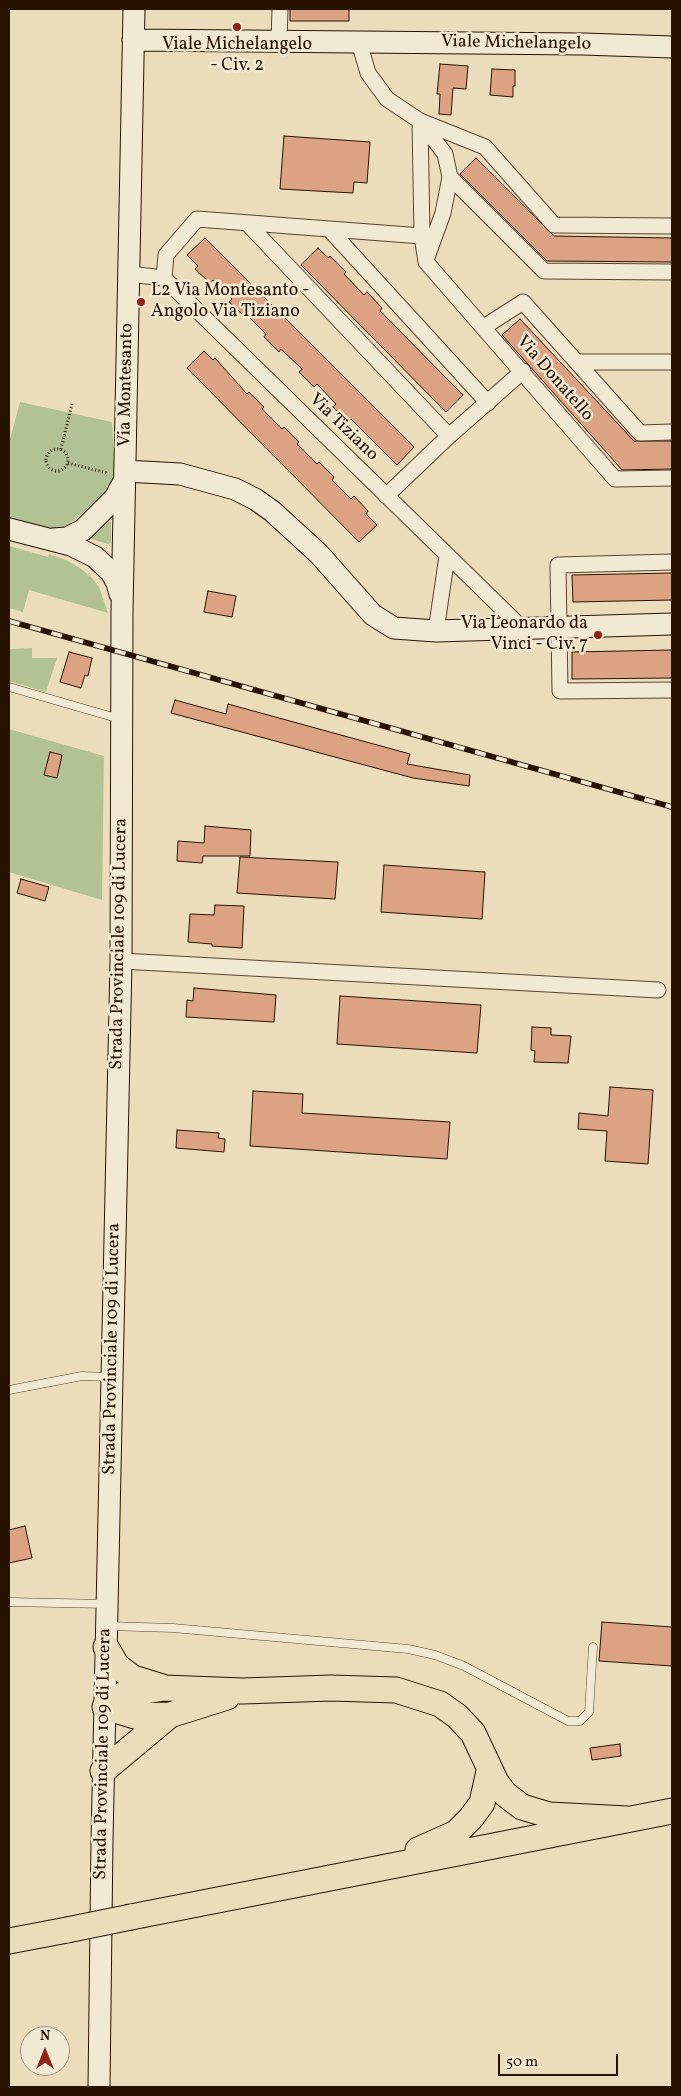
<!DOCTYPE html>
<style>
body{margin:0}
#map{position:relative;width:681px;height:2096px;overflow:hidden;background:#ebddbc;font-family:Vollkorn,serif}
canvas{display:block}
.frame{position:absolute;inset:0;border:10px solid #271200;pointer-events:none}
.north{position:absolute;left:20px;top:2026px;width:50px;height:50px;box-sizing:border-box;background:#f2e9d3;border:1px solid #a1937f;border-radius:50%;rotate:0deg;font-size:14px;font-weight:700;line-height:20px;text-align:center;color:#271200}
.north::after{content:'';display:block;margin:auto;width:18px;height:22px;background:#8f2418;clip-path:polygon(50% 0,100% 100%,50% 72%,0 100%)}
.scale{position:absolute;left:498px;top:2054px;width:120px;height:22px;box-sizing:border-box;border:2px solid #271200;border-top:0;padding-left:6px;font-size:15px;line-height:18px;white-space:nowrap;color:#271200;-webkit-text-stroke:4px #f2e9d3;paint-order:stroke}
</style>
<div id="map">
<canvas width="681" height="2096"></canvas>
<div class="frame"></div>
<div class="north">N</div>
<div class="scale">50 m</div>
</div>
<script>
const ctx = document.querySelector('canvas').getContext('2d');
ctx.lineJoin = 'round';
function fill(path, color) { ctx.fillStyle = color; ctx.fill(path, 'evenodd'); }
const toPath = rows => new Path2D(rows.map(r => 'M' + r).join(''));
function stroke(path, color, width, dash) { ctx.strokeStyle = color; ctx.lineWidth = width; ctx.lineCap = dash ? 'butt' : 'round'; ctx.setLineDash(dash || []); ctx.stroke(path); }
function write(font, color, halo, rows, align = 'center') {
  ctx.font = font + ' Vollkorn,serif'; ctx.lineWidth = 5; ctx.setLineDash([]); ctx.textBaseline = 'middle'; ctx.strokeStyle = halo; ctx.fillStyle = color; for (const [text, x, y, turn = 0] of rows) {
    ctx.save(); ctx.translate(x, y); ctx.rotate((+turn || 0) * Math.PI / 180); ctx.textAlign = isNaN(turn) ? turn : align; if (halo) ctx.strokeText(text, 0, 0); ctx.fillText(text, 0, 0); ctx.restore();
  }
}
fill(toPath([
 [20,402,112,422,115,484,65,528,48,528,9,518,9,443],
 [109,521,111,522,111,543,108,544,91,539,90,538],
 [9,546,48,557,49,554,66,560,80,568,92,578,99,587,108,613,29,590,23,612,9,608],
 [32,648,32,658,57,658,46,692,9,681,9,649],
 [9,729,104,756,102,900,9,872]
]), '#b2c295');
const building = toPath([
 [290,9,349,9,349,21,290,21,290,9],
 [440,64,468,66,466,89,453,88,451,115,439,114,440,94,437,94,440,64],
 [492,69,515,70,515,86,513,86,513,97,490,95,492,69],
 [284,136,370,142,367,183,354,182,353,193,280,189,284,136],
 [476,158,554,236,672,238,672,262,547,261,460,174,476,158],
 [205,238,414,447,397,465,351,419,348,422,333,407,336,404,317,384,314,387,299,372,302,369,281,349,279,352,264,337,266,334,246,314,244,316,229,302,232,299,213,280,210,283,195,269,198,266,187,255,205,238],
 [318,248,328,258,330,256,346,272,344,274,364,295,367,292,382,308,380,311,463,395,446,412,301,265,318,248],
 [520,319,634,441,672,441,672,469,622,470,502,335,520,319],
 [204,351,213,360,215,358,247,394,249,392,264,407,262,409,282,429,284,427,299,442,297,444,317,464,319,462,334,477,332,480,351,499,354,496,368,511,366,514,377,525,359,542,187,368,204,351],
 [672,573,672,600,573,602,572,575,672,573],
 [208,591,236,596,232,617,204,612,208,591],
 [672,650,672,678,572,679,572,652,672,650],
 [69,652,92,658,88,676,85,675,81,688,60,682,69,652],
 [175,700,226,714,228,704,410,754,407,764,470,775,469,786,413,778,171,713,175,700],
 [50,752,62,755,57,778,44,775,50,752],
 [205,826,251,830,250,856,203,856,202,863,177,861,178,841,204,843,205,826],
 [240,857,338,862,335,899,237,893,240,857],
 [384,865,485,872,482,919,381,912,384,865],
 [21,879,49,887,45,901,17,893,21,879],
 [215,905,244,906,242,948,212,946,212,944,188,942,190,914,214,915,215,905],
 [194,988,276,995,274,1022,186,1017,187,1000,193,1001,194,988],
 [340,996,481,1005,477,1053,337,1044,340,996],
 [532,1027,551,1028,551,1035,571,1036,568,1063,534,1062,535,1051,531,1050,532,1027],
 [610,1087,653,1090,648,1164,605,1161,607,1131,578,1129,579,1113,608,1116,610,1087],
 [253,1091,303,1094,302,1113,450,1122,447,1159,250,1146,253,1091],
 [177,1130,219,1133,218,1138,225,1139,224,1152,176,1148,177,1130],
 [25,1526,32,1558,9,1563,9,1530,25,1526],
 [602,1622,672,1627,672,1666,599,1661,602,1622],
 [620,1744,621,1756,592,1760,590,1748,620,1744]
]);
fill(building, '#dba384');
stroke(building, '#271200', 1);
const lane = toPath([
 [9,687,120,719],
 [9,1390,82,1376,110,1377],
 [9,1602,107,1604],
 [108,1626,173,1628,408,1649,435,1655,464,1666,568,1721,580,1721,589,1712,593,1647]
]);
const street = toPath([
 [279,41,280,9],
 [359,42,368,73,387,99,420,121,445,154,450,177,443,213,426,260],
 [420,121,422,236,426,262,615,479,672,478],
 [420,121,485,147,554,225,672,226],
 [450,177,544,271,672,272],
 [247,223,449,436],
 [329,229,488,403],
 [129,274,164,278,522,628],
 [164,278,166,255,197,219,422,236],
 [484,327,523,302,640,433,672,432],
 [577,362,672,362],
 [386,496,449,436,523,371],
 [672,562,558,565,560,691,672,690],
 [436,631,447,556],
 [121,961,658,990]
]);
const secondary = toPath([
 [133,40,583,44,672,47],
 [125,471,180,474,235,489,255,499,272,511,319,554,373,615,394,628,436,631,672,624],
 [9,529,71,545,95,557,111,572,117,583,120,594],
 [53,539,67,538,83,530,115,498,124,481],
 [99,2087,102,1840,121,961,122,611,134,9]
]);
const primary = toPath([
 [106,1647,117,1666,133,1678,162,1687],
 [105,1707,122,1695,164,1688,243,1691,331,1688,396,1690,440,1704,457,1716,473,1733,496,1782,505,1794,522,1807,549,1815,627,1819],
 [105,1707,135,1716,170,1715,227,1697],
 [103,1771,170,1715],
 [418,1850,456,1833,471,1818,482,1803,489,1771],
 [131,1917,672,1811],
 [9,1941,67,1930]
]);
stroke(lane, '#58452f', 9);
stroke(street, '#58452f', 17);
stroke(secondary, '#271200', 23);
stroke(primary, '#271200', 27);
stroke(toPath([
 '46 460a11 11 0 1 1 22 0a11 11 0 1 1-22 0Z',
 [61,449,72,404],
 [68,463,107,473]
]), '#271200', 3, [1, 2.5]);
stroke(lane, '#f2e9d3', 8);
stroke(street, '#f2e9d3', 15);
stroke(secondary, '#f2e9d3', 21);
stroke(primary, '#ebddbc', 25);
const rail = toPath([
 [9,621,672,807]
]);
stroke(rail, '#271200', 5.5);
stroke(rail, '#f2e9d3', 4, [11]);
const primaryBridge = toPath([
 [67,1930,131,1917]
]);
stroke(primaryBridge, '#271200', 27, []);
stroke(primaryBridge, '#ebddbc', 25);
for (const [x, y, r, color] of [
 [237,27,5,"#8f2418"],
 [141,302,5,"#8f2418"],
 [598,635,5,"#8f2418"]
]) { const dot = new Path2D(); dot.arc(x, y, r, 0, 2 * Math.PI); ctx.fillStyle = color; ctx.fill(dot); stroke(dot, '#f2e9d3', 2); }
write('18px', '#271200', '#f2e9d3', [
 ["Viale Michelangelo",516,44,1],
 ["Via Donatello",554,379,49],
 ["Via Montesanto",127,385,-89],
 ["Via Tiziano",343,428,44],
 ["Strada Provinciale 109 di Lucera",120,944,-89],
 ["Strada Provinciale 109 di Lucera",113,1349,-89],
 ["Strada Provinciale 109 di Lucera",104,1754,-89]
]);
write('18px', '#271200', '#f2e9d3', [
 ["Viale Michelangelo",237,46],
 ["- Civ. 2",237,67],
 ["L2 Via Montesanto -",151,292,"left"],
 ["Angolo Via Tiziano",151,313,"left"],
 ["Via Leonardo da",588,625,"right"],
 ["Vinci - Civ. 7",588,646,"right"]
]);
</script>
